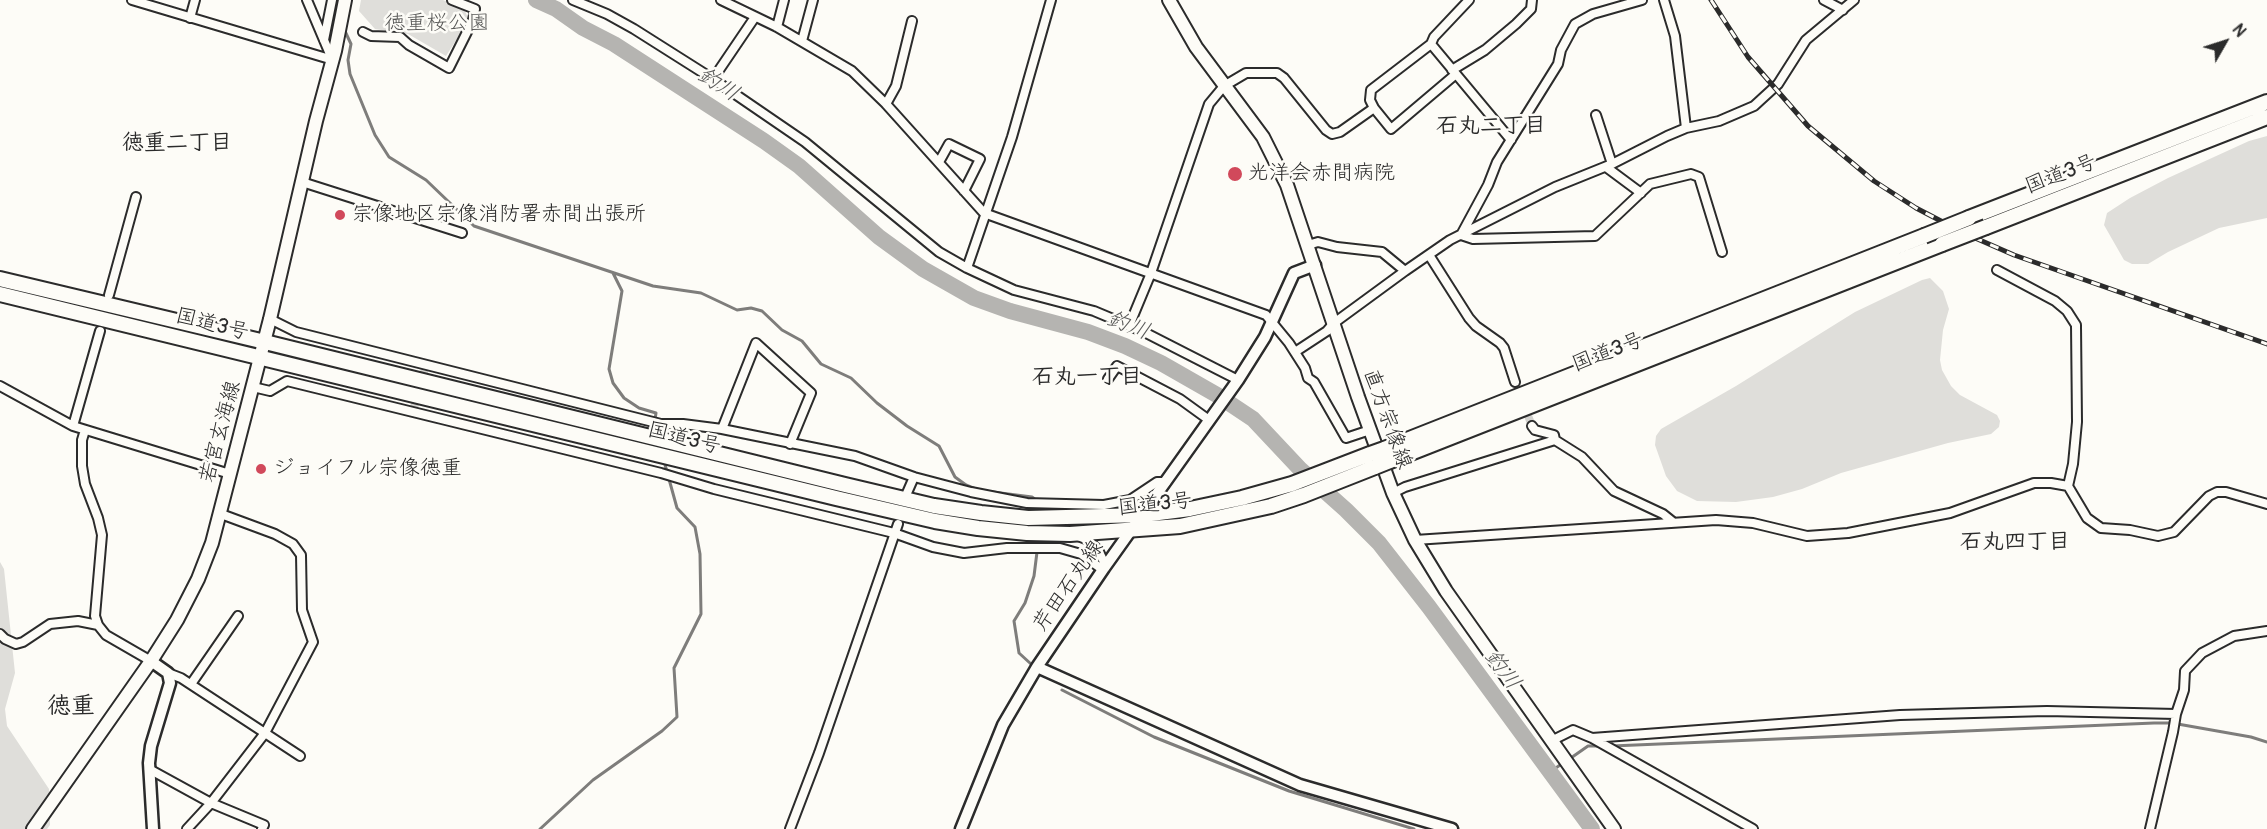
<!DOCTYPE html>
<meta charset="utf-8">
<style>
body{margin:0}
#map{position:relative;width:2267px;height:829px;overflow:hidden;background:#fdfcf7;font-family:Pangolin,sans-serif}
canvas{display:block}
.north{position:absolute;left:2195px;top:12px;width:60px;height:60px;-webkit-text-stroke:4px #fdfcf7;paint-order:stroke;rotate:51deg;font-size:16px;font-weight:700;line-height:24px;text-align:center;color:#2b2b2b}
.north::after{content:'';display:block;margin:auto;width:21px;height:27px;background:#2b2b2b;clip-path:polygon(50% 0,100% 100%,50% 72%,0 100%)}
</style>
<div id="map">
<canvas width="2267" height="829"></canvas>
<div class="north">N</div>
</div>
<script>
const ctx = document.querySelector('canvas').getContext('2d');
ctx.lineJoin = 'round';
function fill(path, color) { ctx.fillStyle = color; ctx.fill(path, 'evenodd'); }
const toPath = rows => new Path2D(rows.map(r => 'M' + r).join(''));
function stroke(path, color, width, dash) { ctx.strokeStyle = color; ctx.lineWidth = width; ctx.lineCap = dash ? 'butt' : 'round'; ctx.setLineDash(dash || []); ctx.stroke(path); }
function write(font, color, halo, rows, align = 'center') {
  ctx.font = font + ' Pangolin,"Klee One",sans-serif'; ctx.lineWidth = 5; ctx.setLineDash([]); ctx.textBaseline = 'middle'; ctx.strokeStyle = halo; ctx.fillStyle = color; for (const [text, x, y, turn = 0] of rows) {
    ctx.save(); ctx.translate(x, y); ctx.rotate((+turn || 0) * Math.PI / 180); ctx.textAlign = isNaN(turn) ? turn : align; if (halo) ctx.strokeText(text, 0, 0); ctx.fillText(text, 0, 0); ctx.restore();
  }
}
fill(toPath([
 [361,0,443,0,464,9,469,20,446,56,408,34,375,29,359,11],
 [2267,136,2267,218,2219,228,2168,252,2148,264,2132,264,2124,260,2104,225,2107,213,2130,198,2168,178,2249,141],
 [1930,278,1943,291,1949,309,1943,330,1940,360,1942,370,1951,386,1960,395,1997,415,2000,421,1999,427,1991,434,1948,443,1841,473,1802,489,1773,497,1736,502,1697,501,1677,491,1666,476,1655,445,1656,436,1661,429,1736,386,1855,312,1922,280],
 [0,562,4,569,15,673,5,709,7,726,49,789,50,825,47,829,0,829]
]), '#dfdeda');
stroke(toPath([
 [344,29,351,44,348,60,350,74,375,135,389,157,426,180,474,226,653,286,701,293,737,310,751,308,762,311,782,330,802,341,821,364,851,378,877,403,907,426,939,446,955,477,966,485,978,490],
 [613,273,622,291,609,369,613,383,624,398,639,408,656,413,654,426,657,435],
 [985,491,1032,497,1036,500],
 [1031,664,1019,653,1014,621,1025,603,1034,576,1037,552],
 [1062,690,1154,737,1289,791,1414,829],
 [1612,746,2154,723,2172,723,2251,737,2267,742],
 [1568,760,1588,746,1602,746],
 [1550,772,1563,763],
 [540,829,593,780,662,731,677,717,674,668,701,614,700,554,695,527,677,508,664,461]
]), '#7e7d7b', 3);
stroke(toPath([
 [536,0,556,9,583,28,614,44,764,141,799,166,879,237,923,269,974,298,1010,311,1088,332,1125,346,1161,363,1217,395,1253,419,1300,469,1346,510,1379,543,1429,607,1592,829]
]), '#b5b4b1', 16);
stroke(toPath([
 [1515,382,1532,426],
 [413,411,426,365]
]), '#d3d2ce', 8, [8, 4]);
const street = toPath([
 [132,0,333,60],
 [307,0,332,59],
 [573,0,607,14,634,29,713,79,805,142,939,252,967,268,1014,290,1094,311,1144,332,1238,380],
 [721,0,777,27,852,71,886,104,984,213,1266,315,1289,343,1305,368,1308,378,1314,382,1346,438,1370,430],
 [1664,0,1675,36,1686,128],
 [1824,0,1843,10],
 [190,18,195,0],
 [777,27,784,0],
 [363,32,371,36,400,37,409,45,449,68,473,20,475,9,452,0],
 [324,40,332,0],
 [802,41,813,0],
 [1431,44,1511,140],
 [1452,70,1485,50,1516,24,1531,9,1532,0],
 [713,79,755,17],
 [886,104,896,86,912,21],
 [1374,108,1370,100,1371,90,1431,44,1434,37,1469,0],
 [1596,115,1612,164],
 [939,162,949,144,980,159,964,191],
 [1606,167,1641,193],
 [302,182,462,233],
 [1461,235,1473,239,1595,236,1650,184,1691,174,1699,177,1722,252],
 [1461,235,1488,185,1497,162,1558,64,1561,50,1575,24,1593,14,1642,0],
 [1308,245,1318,242,1337,247,1382,252,1405,271],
 [1429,255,1469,318,1476,326,1500,343,1504,348,1515,382],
 [967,268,1012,137,1051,0],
 [1997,270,2055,301,2067,311,2076,325,2077,422,2073,464,2068,486],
 [109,295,136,197],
 [270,319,296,332,661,424,683,424,722,429,855,456,914,477,971,492,1027,503,1104,505,1130,500,1157,482,1166,482],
 [1129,326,1151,273,1209,104,1224,86,1246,73,1277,73,1284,78,1326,130,1332,134,1340,132,1374,108,1391,129,1456,74],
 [1295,352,1327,331,1334,323,1405,271,1450,240,1555,187,1612,164,1667,136,1686,128,1719,121,1754,106,1778,84,1806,40,1854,0],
 [1108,379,1117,366,1180,399,1209,420],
 [0,386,73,426,230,474],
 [253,387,270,391,287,381,661,473,714,489,894,533,933,547,964,553,1007,548,1060,548,1081,554,1099,567,1104,568,1104,562,1098,550,1088,540,1078,536],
 [73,426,100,331],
 [1532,426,1535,430,1554,435,1555,440],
 [722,429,756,343,811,393,790,444],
 [85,430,82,440,82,466,85,484,98,518,102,535,95,616,98,625,106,635,151,661],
 [907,493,914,477],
 [1393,493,1405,487,1555,440,1582,457,1614,491,1663,514,1673,522],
 [1415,540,1716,520,1753,523,1807,536,1848,533,1950,513,2034,483,2051,483,2068,486,2087,518,2101,528,2130,530,2158,536,2174,532,2209,496,2217,492,2226,492,2267,504],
 [0,634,5,639,16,644,23,642,50,624,78,621,98,625],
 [168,673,181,678,300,756],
 [191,684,238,616],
 [1592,738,1900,715,2047,711,2176,714],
 [1551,741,1573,730,1592,738,1753,829],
 [149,769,211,803,264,825,262,829],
 [187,829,211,803,265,733,313,642,302,610,301,555,293,544,275,534,221,514],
 [790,829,819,753,898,524],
 [2150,829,2173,732,2176,714,2184,690,2185,671,2202,653,2234,636,2267,631]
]);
const secondary = toPath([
 [151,661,168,673,170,683,151,746,149,763,153,829],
 [1037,667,1300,785,1452,829],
 [961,829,1003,725,1037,667,1104,568,1238,380,1265,337,1294,273,1315,265]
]);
const primary = toPath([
 [1169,0,1196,47,1263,137,1287,185,1358,397,1393,493,1415,540,1446,591,1614,829],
 [33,829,151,661,177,620,198,579,212,543,270,319,316,121,335,51,345,0]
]);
const highway = toPath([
 [1969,218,2267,102],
 [1986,227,2267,117],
 [0,279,265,342,845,485,934,506,981,513,1028,518,1143,515,1190,509,1242,498,1292,484,1370,454],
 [0,294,836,498,935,521,978,528,1027,533,1070,534,1180,526,1271,506,1304,495,1375,467],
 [1384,449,1924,236],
 [1390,461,1942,244]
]);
stroke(street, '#2b2b2b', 12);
stroke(secondary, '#2b2b2b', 15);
stroke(primary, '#2b2b2b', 16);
stroke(highway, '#2b2b2b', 18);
stroke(street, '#fdfcf7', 8);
stroke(secondary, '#fdfcf7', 10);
stroke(primary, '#fdfcf7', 12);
stroke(highway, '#fdfcf7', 14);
const rail = toPath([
 [1711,0,1748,57,1808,126,1874,181,1916,208,1966,234,2014,255,2267,344]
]);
stroke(rail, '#2b2b2b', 5);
stroke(rail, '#fdfcf7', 3, [9]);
const highwayBridge = toPath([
 [1924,236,1969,218],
 [1942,244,1986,227],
 [1370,454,1384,449],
 [1375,467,1390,461]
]);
stroke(highwayBridge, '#2b2b2b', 18, []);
stroke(highwayBridge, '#fdfcf7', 14);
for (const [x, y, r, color] of [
 [1235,174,8,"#d1495b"],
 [340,215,6,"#d1495b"],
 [261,469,6,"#d1495b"]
]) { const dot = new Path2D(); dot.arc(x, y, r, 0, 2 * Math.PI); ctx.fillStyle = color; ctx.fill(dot); stroke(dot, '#fdfcf7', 2); }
write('21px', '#585857', '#fdfcf7', [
 ["徳重桜公園",437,24]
]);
write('21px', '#2b2b2b', '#fdfcf7', [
 ["光洋会赤間病院",1248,174],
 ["宗像地区宗像消防署赤間出張所",352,215],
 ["ジョイフル宗像徳重",273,469]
], 'left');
write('21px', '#2b2b2b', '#fdfcf7', [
 ["国道3号",2061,175,-21],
 ["国道3号",212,325,14],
 ["国道3号",1608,353,-21],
 ["直方宗像線",1387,419,70],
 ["若宮玄海線",221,432,-75],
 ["国道3号",684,439,14],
 ["国道3号",1155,505,-6],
 ["芹田石丸線",1069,586,-55]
]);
write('italic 22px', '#5b5b5a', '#fdfcf7', [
 ["釣川",718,85,33],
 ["釣川",1128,326,21],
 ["釣川",1502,670,53]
]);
write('bold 22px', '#2b2b2b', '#fdfcf7', [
 ["石丸二丁目",1491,126],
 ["徳重二丁目",177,143],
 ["石丸一丁目",1087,377],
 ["石丸四丁目",2015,542]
]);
write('bold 24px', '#2b2b2b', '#fdfcf7', [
 ["徳重",71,707]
]);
</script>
